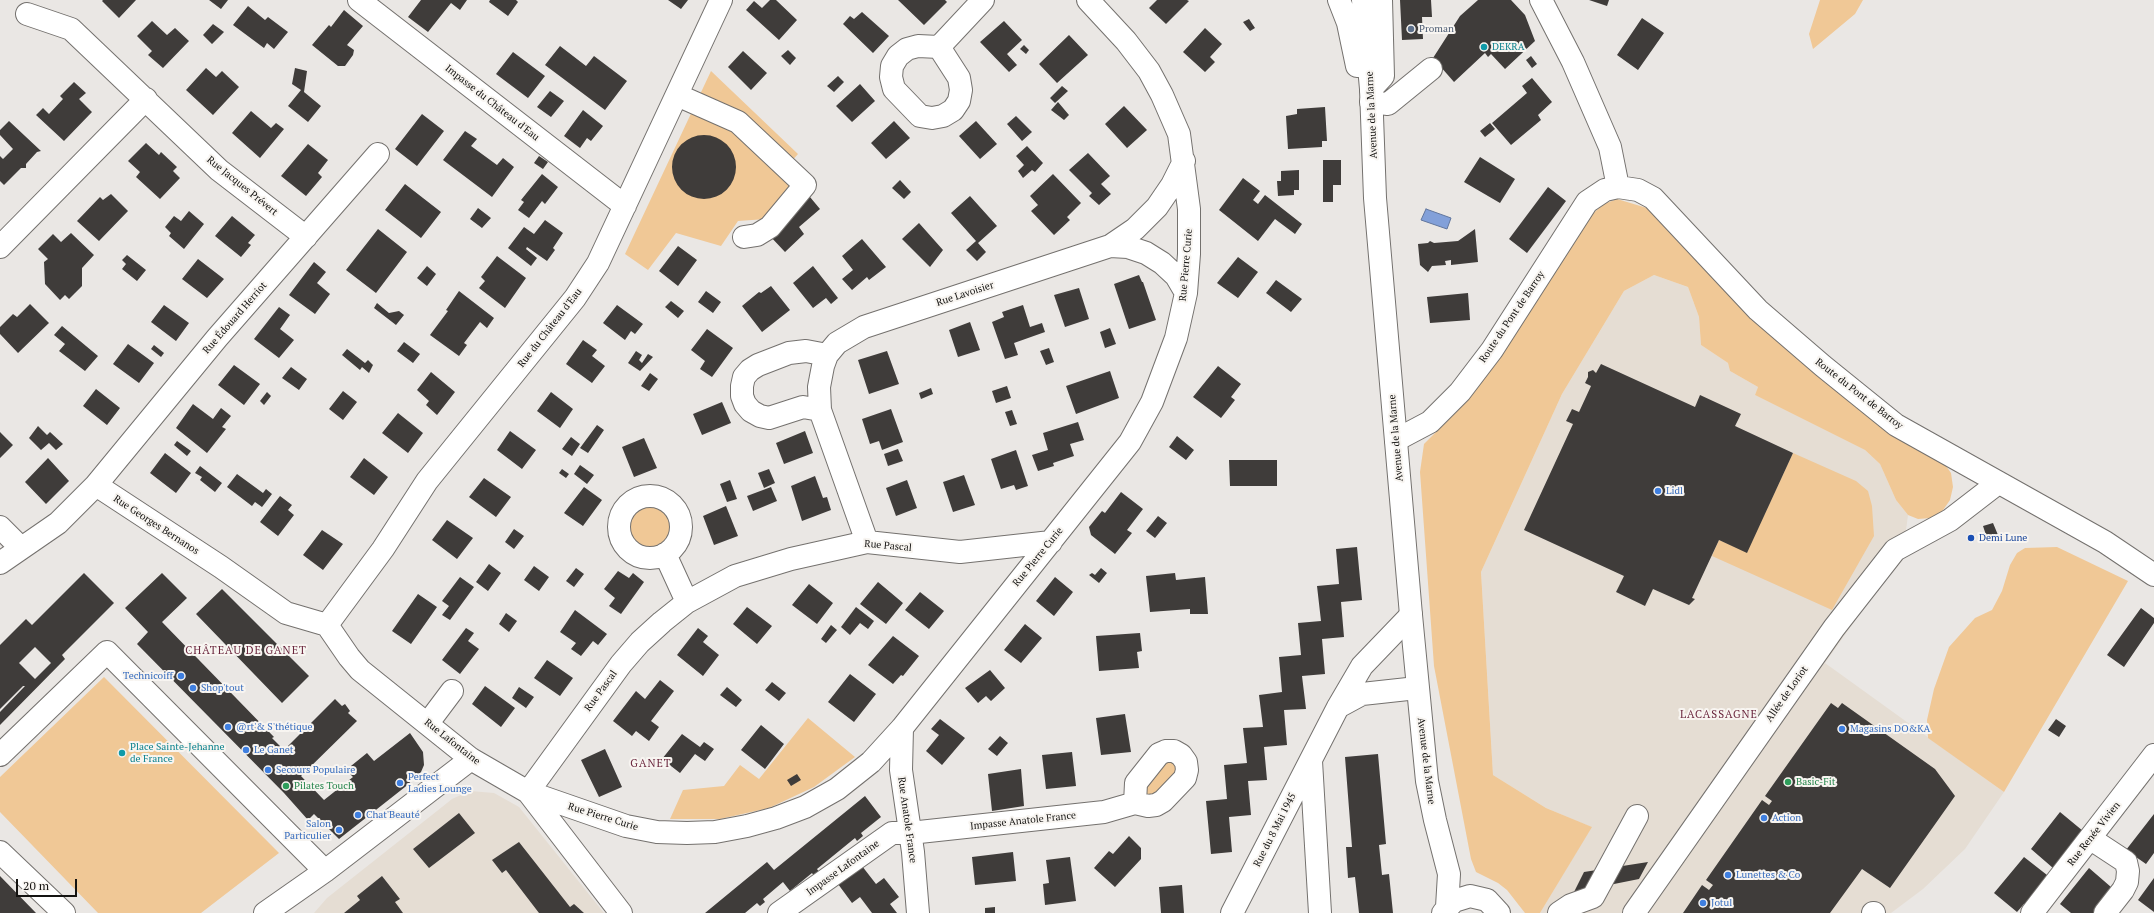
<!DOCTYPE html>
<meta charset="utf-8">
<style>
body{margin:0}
#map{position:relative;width:2154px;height:913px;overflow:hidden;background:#eae7e4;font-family:"PT Serif",serif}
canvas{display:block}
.scale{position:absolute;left:16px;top:879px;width:61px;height:18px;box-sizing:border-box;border:2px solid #141311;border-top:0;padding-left:5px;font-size:12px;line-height:14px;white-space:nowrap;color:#141311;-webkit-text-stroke:3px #f8f5f1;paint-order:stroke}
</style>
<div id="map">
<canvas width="2154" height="913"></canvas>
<div class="scale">20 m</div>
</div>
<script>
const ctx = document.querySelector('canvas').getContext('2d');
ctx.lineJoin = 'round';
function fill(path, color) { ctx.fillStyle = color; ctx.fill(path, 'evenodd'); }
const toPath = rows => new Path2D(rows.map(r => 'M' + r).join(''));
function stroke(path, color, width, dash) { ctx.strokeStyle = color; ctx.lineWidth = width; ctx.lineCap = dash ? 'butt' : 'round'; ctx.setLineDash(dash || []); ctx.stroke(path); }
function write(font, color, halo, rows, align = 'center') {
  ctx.font = font + ' "PT Serif",serif'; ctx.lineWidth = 4; ctx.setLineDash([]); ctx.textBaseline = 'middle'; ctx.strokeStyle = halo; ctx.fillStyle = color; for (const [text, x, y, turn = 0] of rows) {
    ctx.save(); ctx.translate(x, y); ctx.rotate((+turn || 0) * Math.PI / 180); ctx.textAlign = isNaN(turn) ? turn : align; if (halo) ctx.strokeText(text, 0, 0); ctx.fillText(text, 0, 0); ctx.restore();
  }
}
fill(toPath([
 [1654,275,1688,287,1699,317,1701,345,1728,363,1730,371,1758,387,1755,395,1865,450,1880,464,1896,500,1908,515,1902,561,1888,574,1825,663,2004,792,1965,849,1923,889,1891,913,1540,913,1591,827,1546,808,1493,775,1481,572,1562,394,1624,291],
 [470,791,494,793,519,807,604,913,314,913,327,898,437,811,452,799]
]), '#e5ddd3');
fill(toPath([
 [1820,0,1863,0,1855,14,1813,49,1809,34],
 [711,71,798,154,782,172,796,186,766,219,738,221,721,246,676,233,648,270,625,254],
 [1617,199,1647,208,1750,316,1820,378,1889,434,1944,463,1951,473,1953,487,1950,500,1941,513,1931,518,1918,519,1908,515,1896,500,1880,464,1865,450,1755,395,1758,387,1730,371,1728,363,1701,345,1699,317,1688,287,1654,275,1624,291,1562,394,1481,572,1493,775,1546,808,1592,827,1540,913,1525,913,1507,890,1498,883,1476,872,1471,859,1434,666,1420,472,1424,444,1454,414,1498,359,1578,226,1604,204],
 [1793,453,1856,481,1868,491,1872,506,1874,536,1832,610,1712,556,1719,540,1747,552],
 '625 527a25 25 0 1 1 50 0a25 25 0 1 1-50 0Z',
 [2057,547,2128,581,2004,792,1928,738,1927,720,1934,689,1949,647,1975,618,1992,610,2002,591,2010,565,2017,553,2025,548],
 [104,677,279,853,201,913,98,913,0,812,0,777],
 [808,718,855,757,814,787,769,808,720,819,670,819,683,790,724,786,740,765,759,779],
 [1168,761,1171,761,1177,766,1176,773,1156,798,1147,799,1144,788]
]), '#f0c896');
const water = toPath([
 [1426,209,1451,218,1447,229,1421,220,1426,209]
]);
fill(water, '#82a0d9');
stroke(water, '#61769d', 1);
fill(toPath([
 [103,0,136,0,119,18,102,1],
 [209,0,228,0,221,9],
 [421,0,467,0,460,10,451,3,428,32,408,17],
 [490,0,516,0,518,2,508,16,489,2],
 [668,0,688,0,681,9],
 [770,0,776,0,797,20,779,40,746,10,754,1,762,8],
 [898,0,945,0,947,2,924,25],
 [1157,0,1187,0,1189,1,1166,24,1149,8],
 [1400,0,1431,0,1432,17,1422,17,1423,39,1402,40],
 [1478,0,1511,0,1525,15,1535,41,1505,69,1491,54,1488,57,1485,53,1454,82,1433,58,1460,16],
 [1589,0,1609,0,1607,6],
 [248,6,265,20,268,17,288,32,274,49,267,43,264,48,233,25],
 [344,10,363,26,347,45,354,50,353,55,345,66,338,66,312,45,329,25,331,27],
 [862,12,889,36,873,53,843,24,850,16,854,19],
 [1642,18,1664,33,1638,70,1617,55],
 [1249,19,1255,28,1250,31,1243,22],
 [152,21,167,35,175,28,189,41,163,68,148,55,152,51,137,36],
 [1004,21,1022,40,1007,54,1017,65,1009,72,980,42],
 [213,24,224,32,212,44,203,35],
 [1205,28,1222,44,1210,57,1215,62,1205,72,1183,52],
 [1069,35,1088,55,1057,83,1039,64],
 [1024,45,1029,50,1026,54,1020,49],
 [560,46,586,66,594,56,627,81,605,110,545,65],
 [788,50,796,58,790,65,781,56],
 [743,51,767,73,751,90,728,67],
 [513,52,545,76,528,98,496,74],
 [1531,56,1537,64,1532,68,1526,60],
 [206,68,216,77,222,71,239,87,213,115,186,90],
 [295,68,307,71,304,92,321,106,308,122,288,106,301,90,292,84],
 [838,76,844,82,834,92,827,86],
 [1532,78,1552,102,1538,115,1541,120,1511,145,1492,123,1527,93,1522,86],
 [74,82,86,93,79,99,92,112,64,141,36,115,43,108,49,114,63,99,60,96],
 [860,84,875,101,852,122,836,106],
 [1062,86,1068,91,1055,103,1050,98],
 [550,91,564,101,551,117,537,107],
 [1058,102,1069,115,1064,120,1051,110],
 [1124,106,1147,130,1127,148,1105,124],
 [1325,107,1327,141,1322,141,1322,147,1288,149,1286,116,1297,114,1297,109],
 [583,110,603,126,591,141,587,138,580,148,564,136],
 [251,111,271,128,276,123,284,129,260,158,232,133],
 [422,114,444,131,417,166,395,149],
 [1016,116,1032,132,1022,141,1007,124],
 [9,121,41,151,37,152,26,164,26,168,21,168,4,185,0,181,0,156,3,159,13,149,0,135,0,130],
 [894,121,910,138,886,159,871,143],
 [976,121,997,144,980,159,959,136],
 [1490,123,1495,129,1485,137,1480,131],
 [465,131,477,139,471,146,497,165,503,158,514,167,492,197,443,160],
 '672 167a32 32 0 1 1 64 0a32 32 0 1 1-64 0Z',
 [146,143,159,155,161,152,177,167,173,171,180,178,160,199,136,177,140,172,128,161],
 [308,144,328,160,318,173,322,177,306,196,281,176],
 [1027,146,1043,163,1035,172,1032,170,1023,178,1018,171,1024,165,1016,156],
 [1088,153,1110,176,1101,184,1111,194,1099,205,1089,196,1092,193,1069,170],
 [539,156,548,162,543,169,534,163],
 [1480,157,1515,179,1500,203,1464,182],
 [1323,160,1341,160,1341,185,1333,185,1333,202,1323,202],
 [1299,170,1299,190,1294,190,1294,195,1278,196,1277,181,1281,181,1281,171],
 [542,174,558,187,545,204,542,201,529,218,518,210,524,202,521,200],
 [1053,174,1081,203,1067,217,1070,220,1054,235,1031,211,1038,205,1030,196],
 [1243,178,1260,191,1253,200,1258,204,1265,195,1302,224,1295,234,1275,219,1258,241,1219,210],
 [900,180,911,192,904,199,892,188],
 [405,184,441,212,421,238,385,210],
 [1548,187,1566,201,1527,253,1509,239],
 [111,194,128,211,99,241,77,221,100,197,103,200],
 [970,196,997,226,978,243,986,252,977,261,966,250,976,241,951,213],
 [810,197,820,209,799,227,804,234,785,252,769,235],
 [478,208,491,218,482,228,470,219],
 [189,211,204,224,184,249,169,236,171,233,165,227,174,216,181,221],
 [232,216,255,235,248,243,251,245,241,257,215,236],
 [545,220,563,233,553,248,555,250,547,261,527,247,526,249,537,258,531,266,508,248,524,227,534,234],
 [919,223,943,250,930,267,902,239],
 [378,229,407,252,376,293,346,270],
 [1475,229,1478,262,1451,265,1451,260,1445,261,1446,265,1432,266,1428,272,1420,265,1418,244,1428,243,1430,241,1434,243,1458,241],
 [71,233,94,255,82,268,82,286,69,299,65,295,60,300,45,284,44,262,48,259,38,249,53,234,61,242],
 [862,239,886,267,869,280,867,277,852,290,842,279,853,270,842,256],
 [678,246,697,260,678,286,659,271],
 [127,255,146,270,137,281,122,269,126,264,122,260],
 [497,256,526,278,505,308,479,288,485,281,481,277],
 [1238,257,1258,272,1238,298,1217,283],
 [198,259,224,279,207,298,182,279],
 [314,262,326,272,317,283,330,294,315,314,289,295],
 [427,266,436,274,427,286,417,278],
 [813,266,838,298,831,304,826,298,813,308,793,283],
 [1139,275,1142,282,1143,282,1156,320,1129,329,1114,284],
 [1276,280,1302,299,1291,312,1266,293],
 [771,286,790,310,762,332,742,306,759,292,761,293],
 [1079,288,1089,319,1065,327,1054,295],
 [459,291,494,318,487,328,480,322,464,343,467,345,459,356,430,335,448,311,446,310],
 [706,291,721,302,713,313,698,302],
 [1468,293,1470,320,1430,323,1427,297],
 [671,301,684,311,678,318,665,307],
 [377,303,389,313,399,311,404,315,396,325,374,308],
 [30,304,49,323,18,353,0,334,0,327,13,314,17,317],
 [164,305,189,323,176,341,151,322],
 [617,305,643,324,635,334,631,331,625,340,603,323],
 [1023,305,1030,327,1042,323,1045,332,1014,343,1018,355,1005,359,992,322,1004,317,1002,312],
 [279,307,290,315,280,329,294,340,279,358,254,339],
 [970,322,980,350,958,357,949,330],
 [62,326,98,356,85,371,59,351,65,344,54,335],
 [1110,328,1116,344,1105,348,1100,332],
 [707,329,733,348,712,377,700,369,705,361,691,350],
 [583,340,597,350,592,356,605,366,592,383,566,364],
 [404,342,420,354,413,363,397,351],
 [128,344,154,363,139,383,113,364],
 [154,345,164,353,161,357,151,349],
 [1049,348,1054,362,1046,365,1040,351],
 [347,349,365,363,368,360,373,365,369,373,362,367,360,370,342,355],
 [636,351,642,355,639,360,642,363,648,354,653,357,640,371,628,363],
 [887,351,899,384,869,394,858,360],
 [1601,364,1695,407,1700,395,1741,414,1735,426,1793,453,1747,553,1719,540,1692,598,1695,599,1689,605,1653,589,1645,606,1616,592,1624,576,1524,530,1573,424,1566,421,1572,409,1579,412,1591,386,1585,383,1588,377,1588,372,1593,370,1596,373],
 [234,365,260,384,244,405,218,385],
 [1218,366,1241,384,1231,397,1235,400,1221,418,1193,397],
 [291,367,307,379,299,390,282,378],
 [1110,371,1119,398,1076,414,1066,386],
 [431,372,455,392,437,415,426,405,429,401,417,390],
 [650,373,658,379,649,391,641,386],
 [1007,386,1011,398,996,403,992,391],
 [931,388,933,394,921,399,919,393],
 [96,389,120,408,107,425,83,406],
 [343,391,357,402,343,420,329,409],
 [267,392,271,396,264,405,260,401],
 [551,392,573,409,560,428,537,411],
 [722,402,731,423,702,435,693,414],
 [193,404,213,419,221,408,231,416,222,427,226,429,207,453,176,428],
 [891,409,903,442,882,450,879,441,870,444,862,419],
 [1012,410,1017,424,1010,426,1005,412],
 [398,413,423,433,408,453,382,433],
 [1078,422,1084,440,1070,444,1074,456,1053,463,1054,466,1038,471,1032,455,1048,450,1043,433],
 [597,425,604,430,588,453,580,448],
 [38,426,47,435,50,432,63,444,56,450,49,443,41,450,29,438],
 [510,431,536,450,522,469,497,450],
 [805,431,813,453,784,464,776,443],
 [0,432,13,445,0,458],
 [1177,436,1194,450,1186,460,1169,447],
 [571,437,580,444,572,456,562,449],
 [644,438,657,468,634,477,622,447],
 [177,441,191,451,187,456,174,445],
 [898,449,903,461,888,466,884,454],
 [1016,450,1028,486,1016,490,1014,485,1001,489,991,459],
 [165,453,191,473,176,493,150,473],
 [48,458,69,481,46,504,25,482],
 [364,458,388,477,374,495,350,477],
 [1229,460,1277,460,1277,486,1230,486],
 [580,465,594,475,587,484,574,474],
 [200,466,222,483,215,492,200,480,202,477,195,473],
 [562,469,569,474,566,478,559,473],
 [769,469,775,483,764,488,758,473],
 [237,474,263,493,266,489,272,494,262,507,255,502,252,506,227,487],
 [964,475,975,505,953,512,943,482],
 [815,476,823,498,827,497,831,510,802,521,791,486],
 [484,478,511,497,496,517,469,497],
 [730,480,737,499,727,502,720,484],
 [907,480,917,508,896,516,886,488],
 [584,487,602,500,583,526,564,513],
 [771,487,777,501,753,511,747,496],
 [1121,492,1143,509,1127,530,1132,533,1115,554,1091,535,1089,527,1102,511,1105,513],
 [280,496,292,505,288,510,294,515,278,536,260,522],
 [726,506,738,536,714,545,703,516],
 [1158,516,1167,523,1155,538,1146,531],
 [447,520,473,538,457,559,432,540],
 [1993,523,1998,535,1987,538,1983,526],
 [514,529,524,536,514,549,505,542],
 [322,530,343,544,323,570,303,555],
 [1357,547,1362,600,1341,602,1344,637,1322,639,1325,674,1302,676,1306,709,1284,710,1287,745,1264,747,1267,780,1248,781,1251,815,1229,817,1232,852,1211,854,1206,801,1227,799,1224,765,1247,763,1243,728,1263,727,1259,695,1282,692,1279,657,1301,655,1298,623,1321,621,1317,586,1339,584,1336,549],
 [489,564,501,573,488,591,476,582],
 [534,566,549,577,539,591,524,580],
 [576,568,584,574,574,587,566,581],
 [1101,568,1107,573,1099,583,1089,575,1092,573,1095,575],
 [618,571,629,578,633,573,644,582,621,614,609,606,615,598,604,589],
 [84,573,114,603,62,655,65,659,0,725,0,712,25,686,23,686,0,709,0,645,26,619,32,625],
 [35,647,51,663,35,679,19,663],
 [162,573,187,598,162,622,274,737,272,738,284,750,335,699,342,706,345,704,350,711,348,713,357,721,301,776,324,800,353,777,346,770,367,753,374,761,410,733,423,752,424,765,421,772,405,787,339,839,314,814,308,820,284,793,137,644,148,632,125,608],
 [1175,573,1176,580,1205,577,1208,614,1190,614,1190,609,1150,612,1146,576],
 [460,577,474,587,450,620,442,615,449,606,442,601],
 [1055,577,1073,592,1054,616,1036,601],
 [878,582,903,603,886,624,860,604],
 [809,584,833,603,817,624,792,605],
 [222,589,309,676,282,703,196,614],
 [920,592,944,611,929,629,905,610],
 [418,594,437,607,411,644,392,631],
 [747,607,772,626,757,644,733,624],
 [856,607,874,621,868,629,860,623,850,635,841,627],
 [2141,608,2154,618,2154,623,2124,667,2107,655],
 [575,610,607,634,598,645,593,641,581,656,571,649,576,643,560,632],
 [506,613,517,621,509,632,499,624],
 [1025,624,1042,638,1021,663,1004,650],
 [831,625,837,630,826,643,821,639],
 [466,628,474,633,468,641,479,649,460,674,442,660],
 [698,628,708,636,703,642,719,655,703,676,677,655],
 [1140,633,1142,651,1137,652,1139,668,1099,671,1096,636],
 [893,636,919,656,903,676,901,675,893,684,868,665],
 [547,660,573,678,560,696,534,678],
 [990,670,1005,688,991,701,986,696,978,703,965,688],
 [850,674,876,694,854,722,828,702],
 [660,680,674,691,651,721,659,727,649,741,636,731,632,736,613,721,636,691,645,699],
 [772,682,786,693,779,701,765,690],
 [485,686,515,708,501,727,472,704],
 [519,687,534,697,526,708,512,698],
 [727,687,742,700,736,707,720,695],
 [1831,703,1838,708,1842,703,1935,769,1955,796,1890,888,1862,869,1830,913,1683,913,1702,885,1709,890,1713,885,1706,880,1762,800,1769,805,1772,801,1765,796],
 [1125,714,1131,752,1101,755,1096,718],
 [940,719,965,738,942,765,926,751,939,735,931,729],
 [2056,719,2066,726,2059,737,2048,730],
 [761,725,784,744,765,769,741,750],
 [682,734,700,747,704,742,714,749,705,761,695,754,680,773,662,759],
 [1000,736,1008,743,997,756,988,749],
 [605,749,622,787,599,797,581,760],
 [1072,752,1076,786,1046,789,1042,755],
 [1378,754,1386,844,1379,845,1382,875,1389,874,1393,913,1359,913,1355,877,1348,878,1346,847,1352,847,1345,757],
 [1021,769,1024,806,992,811,988,774],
 [797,774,801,780,791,786,787,780],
 [865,796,881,817,861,833,863,836,857,841,855,838,817,869,819,872,814,876,812,873,790,891,783,882,763,899,765,902,760,906,757,903,745,913,705,913,767,862,774,870],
 [2060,812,2083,831,2053,868,2031,849],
 [459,813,475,833,429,868,413,849],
 [2154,814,2154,853,2146,864,2126,850],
 [1129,836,1141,848,1141,859,1115,887,1094,868,1109,851,1113,854],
 [519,842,570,907,574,904,584,913,539,913,506,870,502,873,492,860],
 [1013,852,1016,881,975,885,972,857],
 [1070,857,1076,901,1045,905,1043,884,1049,883,1046,860],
 [2024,857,2047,875,2040,884,2043,886,2027,906,2024,904,2017,912,1994,893],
 [1648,862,1639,879,1574,892,1584,872],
 [862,866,876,884,884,878,899,897,890,904,897,913,872,913,860,897,852,903,838,884],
 [2089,868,2111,887,2105,895,2108,897,2094,913,2071,913,2060,904],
 [0,876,36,913,0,913],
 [382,876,400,899,395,902,403,913,344,913,360,900,357,896],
 [2154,878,2154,912,2138,900],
 [1182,885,1184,913,1161,913,1159,887],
 [995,907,995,913,985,913,985,908]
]), '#3f3c3a');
const minor = toPath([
 [359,0,625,206],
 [1541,0,1573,62,1610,147,1618,187],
 [27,14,71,29,219,170,306,237],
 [918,46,939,47,959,78,961,90,959,101,953,110,943,116,932,118,920,116,894,89,891,77,892,66,898,56,907,49,918,46],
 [939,47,983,0],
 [1371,89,1383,76,1381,0],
 [677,95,738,122,805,185,770,227,757,235,744,237],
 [1371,102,1388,104,1431,69],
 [1110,246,1128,247,1146,253,1162,263,1176,276,1186,293],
 [0,247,146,99],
 [820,410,803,407,769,418,760,416,751,411,745,404,742,396,742,386,744,377,750,370,758,365,789,353,806,351,827,355],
 [1396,440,1430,422,1460,392,1492,350,1587,202,1605,190,1618,187,1638,190,1653,198,1758,310,1823,366,1896,425,2105,542,2154,575],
 [96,485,217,338,378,154],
 '619 527a31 31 0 1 1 62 0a31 31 0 1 1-62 0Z',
 [0,527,21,548],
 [867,542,820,410,819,387,823,366,827,355,837,343,864,327,1110,246,1135,229,1157,207,1172,185,1184,161],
 [665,554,687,602],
 [0,563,58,523,96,485,221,567,286,613,327,625],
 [327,625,383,549,427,481,575,298,598,263,721,0],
 [327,625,349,657,360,670,471,759,528,792,621,913],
 [1338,707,1362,694,1417,688],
 [428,723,452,691],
 [902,728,901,770,913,852,918,913],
 [1166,751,1174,751,1181,755,1186,762,1187,770,1185,778,1163,801,1156,805,1148,806,1135,803,1136,783,1159,754,1166,751],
 [0,755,107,652,325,871],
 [1311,761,1320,913],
 [528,792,626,826,657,832,687,833,715,832,747,826,776,818,805,807,837,789,871,762,902,728,1130,442,1152,402,1176,338,1186,293,1189,254,1189,209,1179,134,1162,95,1149,71,1126,41,1088,0],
 [528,792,621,664,640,642,662,622,687,602,735,576,791,559,867,542,960,552,1051,542],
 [2091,839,2126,862,2128,871,2127,882,2123,890,2105,913],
 [0,852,64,913],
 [265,913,325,871,471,759],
 [779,913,892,833,910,833,1104,812,1135,803],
 [1232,913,1338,707,1362,666,1411,615],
 [1559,913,1571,905,1593,897,1637,816],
 [1634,913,1834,628,1895,550,1950,520,1998,483],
 [1873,913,1874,913],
 [2032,913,2154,755]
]);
const major = toPath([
 [1339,0,1348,23,1357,66],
 [1363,0,1371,89,1375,198,1411,615,1427,781,1435,820,1449,874,1447,907],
 [1443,913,1454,901,1470,896,1487,900,1499,913]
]);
stroke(minor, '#74716e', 24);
stroke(major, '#74716e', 24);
stroke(minor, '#fff', 22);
stroke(major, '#fff', 22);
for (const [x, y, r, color] of [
 [1411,29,4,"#5c6f8a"],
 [1484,47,4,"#0f9aa8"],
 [1658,491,4,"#3f7fe0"],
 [1971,538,4,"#1a4fb4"],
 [181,676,4,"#3f7fe0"],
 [193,688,4,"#3f7fe0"],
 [228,727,4,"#3f7fe0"],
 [1842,729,4,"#3f7fe0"],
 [246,750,4,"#3f7fe0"],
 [122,753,4,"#0f9aa8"],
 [268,770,4,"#3f7fe0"],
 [1788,782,4,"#2e9e5b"],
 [400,783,4,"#3f7fe0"],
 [286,786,4,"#2e9e5b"],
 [358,815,4,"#3f7fe0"],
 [1764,818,4,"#3f7fe0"],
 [339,830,4,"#3f7fe0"],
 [1728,875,4,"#3f7fe0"],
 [1703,903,4,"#3f7fe0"]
]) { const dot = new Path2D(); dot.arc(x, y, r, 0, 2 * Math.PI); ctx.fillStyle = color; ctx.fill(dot); stroke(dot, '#f8f5f1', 1.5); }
write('10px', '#4e5e75', '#f8f5f1', [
 ["Proman",1419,29]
], 'left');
write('10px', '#0d838f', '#f8f5f1', [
 ["DEKRA",1492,47],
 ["Place Sainte-Jehanne",130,747],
 ["de France",130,759]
], 'left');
write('10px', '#141311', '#f8f5f1', [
 ["Impasse du Château d'Eau",492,103,38],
 ["Avenue de la Marne",1372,115,-93],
 ["Rue Jacques Prévert",242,186,39],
 ["Rue Pierre Curie",1186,265,-85],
 ["Rue Lavoisier",965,294,-18],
 ["Route du Pont de Barroy",1512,317,-56],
 ["Rue Édouard Herriot",235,318,-49],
 ["Rue du Château d'Eau",550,328,-52],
 ["Route du Pont de Barroy",1859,394,38],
 ["Avenue de la Marne",1396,438,-95],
 ["Rue Georges Bernanos",156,525,33],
 ["Rue Pascal",888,546,5],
 ["Rue Pierre Curie",1038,557,-51],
 ["Rue Pascal",601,691,-54],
 ["Allée de Loriot",1787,694,-55],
 ["Rue Lafontaine",452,742,38],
 ["Avenue de la Marne",1426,761,83],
 ["Rue Pierre Curie",603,817,17],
 ["Rue Anatole France",907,820,82],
 ["Impasse Anatole France",1023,821,-6],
 ["Rue du 8 Mai 1945",1275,830,-63],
 ["Rue Renée Vivien",2094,834,-52],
 ["Impasse Lafontaine",843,868,-36]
]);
write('10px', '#366cbe', '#f8f5f1', [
 ["Lidl",1666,491],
 ["Technicoiff",173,676,"right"],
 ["Shop'tout",201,688],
 ["@rt'& S'thétique",236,727],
 ["Magasins DO&KA",1850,729],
 ["Le Ganet",254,750],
 ["Secours Populaire",276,770],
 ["Perfect",408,777],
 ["Ladies Lounge",408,789],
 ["Chat'Beauté",366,815],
 ["Action",1772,818],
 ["Salon",331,824,"right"],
 ["Particulier",331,836,"right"],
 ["Lunettes & Co",1736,875],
 ["Jotul",1711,903]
], 'left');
write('10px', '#164399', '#f8f5f1', [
 ["Demi Lune",1979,538]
], 'left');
write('10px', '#27864d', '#f8f5f1', [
 ["Basic-Fit",1796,782],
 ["Pilates Touch",294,786]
], 'left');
ctx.letterSpacing = '1px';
write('11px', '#69253c', '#f8f5f1', [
 ["CHÂTEAU DE GANET",246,651],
 ["LACASSAGNE",1719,715],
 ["GANET",651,764]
]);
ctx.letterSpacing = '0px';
</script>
